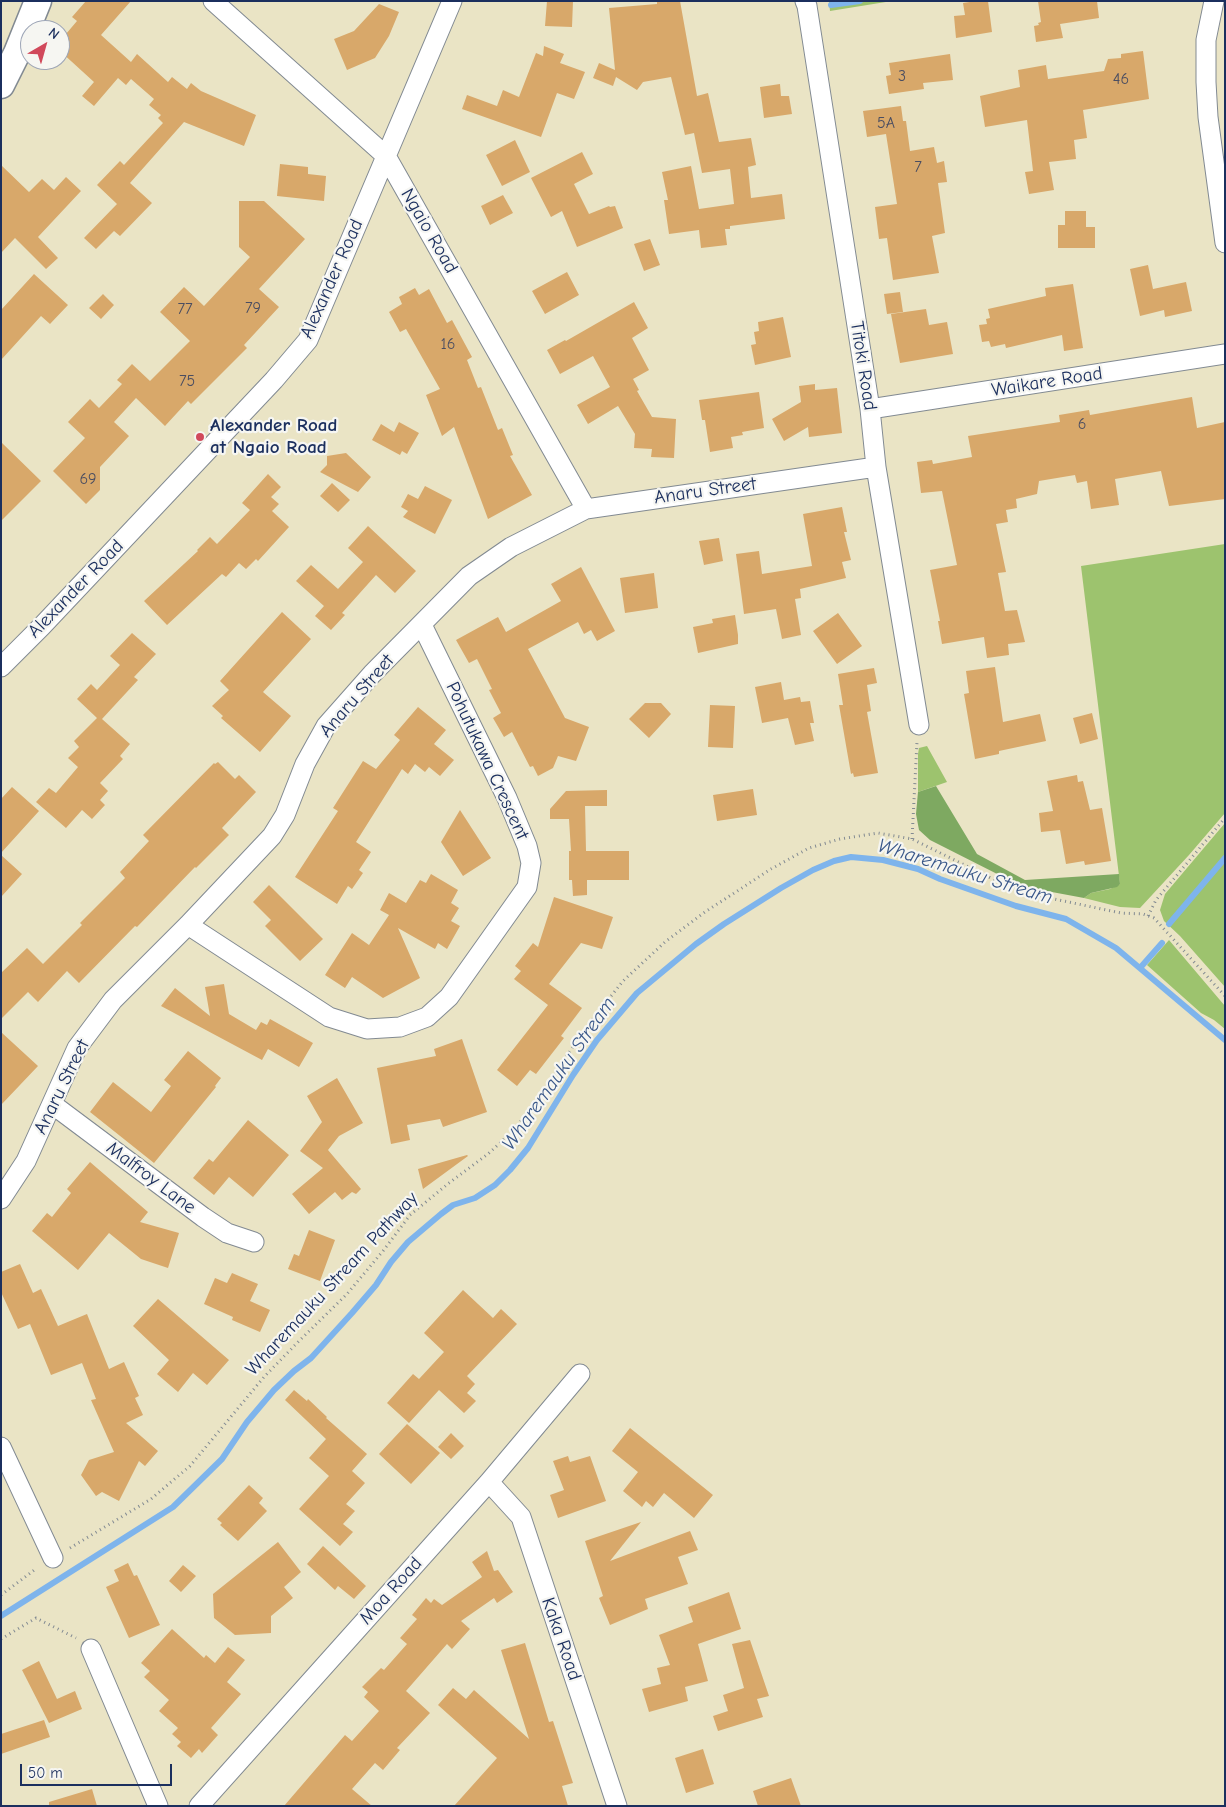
<!DOCTYPE html>
<style>
body{margin:0}
#map{position:relative;width:1226px;height:1807px;overflow:hidden;background:#eae4c5;font-family:"Comic Neue",sans-serif}
canvas{display:block}
.frame{position:absolute;inset:0;border:2px solid #1b2f5e;pointer-events:none}
.north{position:absolute;left:20px;top:20px;width:50px;height:50px;box-sizing:border-box;background:#f6f6f2;border:1px solid #9ea6b7;border-radius:50%;rotate:38deg;font-size:14px;font-weight:700;line-height:20px;text-align:center;color:#1b2f5e}
.north::after{content:'';display:block;margin:auto;width:18px;height:22px;background:#d1495b;clip-path:polygon(50% 0,100% 100%,50% 72%,0 100%)}
.scale{position:absolute;left:20px;top:1764px;width:152px;height:22px;box-sizing:border-box;border:2px solid #1b2f5e;border-top:0;padding-left:6px;font-size:15px;line-height:18px;white-space:nowrap;color:#1b2f5e;-webkit-text-stroke:4px #f6f6f2;paint-order:stroke}
</style>
<div id="map">
<canvas width="1226" height="1807"></canvas>
<div class="frame"></div>
<div class="north">N</div>
<div class="scale">50 m</div>
</div>
<script>
const ctx = document.querySelector('canvas').getContext('2d');
ctx.lineJoin = 'round';
function fill(path, color) { ctx.fillStyle = color; ctx.fill(path, 'evenodd'); }
const toPath = rows => new Path2D(rows.map(r => 'M' + r).join(''));
function stroke(path, color, width, dash) { ctx.strokeStyle = color; ctx.lineWidth = width; ctx.lineCap = dash ? 'butt' : 'round'; ctx.setLineDash(dash || []); ctx.stroke(path); }
function write(font, color, halo, rows, align = 'center') {
  ctx.font = font + ' "Comic Neue",sans-serif'; ctx.lineWidth = 4.5; ctx.setLineDash([]); ctx.textBaseline = 'middle'; ctx.strokeStyle = halo; ctx.fillStyle = color; for (const [text, x, y, turn = 0] of rows) {
    ctx.save(); ctx.translate(x, y); ctx.rotate((+turn || 0) * Math.PI / 180); ctx.textAlign = isNaN(turn) ? turn : align; if (halo) ctx.strokeText(text, 0, 0); ctx.fillText(text, 0, 0); ctx.restore();
  }
}
fill(toPath([
 [829,1,892,1,830,11],
 [1225,544,1225,813,1189,855,1140,908,1120,907,1084,898,1091,893,1110,889,1120,884,1081,566],
 [927,746,947,782,918,792,918,754,919,748],
 [1225,823,1225,987,1180,936,1164,921,1160,910,1165,894],
 [1169,940,1225,1006,1225,1029,1214,1020,1201,1013,1147,965]
]), '#9dc36e');
fill(toPath([
 [936,786,977,854,1025,880,1119,874,1120,884,1117,887,1091,893,1084,898,1025,887,1013,882,930,840,919,830,916,814,918,792]
]), '#7ea961');
stroke(toPath([
 [831,5,860,1],
 [1169,924,1225,858],
 [1140,968,1162,943],
 [1,1616,173,1507,222,1459,247,1422,274,1390,294,1371,311,1358,352,1313,376,1285,391,1262,408,1242,441,1214,453,1205,475,1198,495,1185,510,1170,528,1148,573,1075,597,1040,637,993,696,944,724,924,781,888,813,870,834,861,851,857,883,860,918,869,940,879,1016,906,1066,919,1116,948,1225,1040]
]), '#7eb4ec', 6);
fill(toPath([
 [86,1,131,1,101,35,131,62,137,54,168,82,172,77,187,89,191,83,201,91,256,115,244,146,184,122,130,183,152,203,120,236,114,231,96,249,84,238,117,204,97,185,120,161,124,165,163,123,158,118,161,115,149,105,154,99,131,79,126,85,118,78,94,106,82,96,94,82,60,51,60,41,77,21,72,17],
 [547,1,573,1,572,27,545,26],
 [657,1,680,1,697,96,708,93,719,142,751,138,756,165,748,167,751,198,782,194,785,219,730,226,730,229,725,229,727,245,701,248,699,230,669,234,664,200,668,200,662,172,691,166,699,209,734,204,730,169,702,173,694,133,685,135,671,77,643,82,637,90,616,77,613,86,593,78,599,63,615,70,609,8,657,4],
 [976,1,988,1,992,32,956,38,954,16,965,15,963,3],
 [1038,1,1097,1,1099,18,1060,24,1063,38,1036,42,1034,26,1039,25,1038,23,1041,22],
 [379,4,399,12,389,36,375,58,347,70,334,39,354,31],
 [544,46,564,54,560,63,585,72,574,99,557,93,541,137,462,109,467,95,497,106,503,90,519,97,536,53,543,56],
 [1143,51,1149,99,1083,110,1087,138,1074,140,1076,159,1049,162,1054,190,1029,194,1025,172,1033,171,1027,120,985,127,980,96,1020,87,1018,70,1046,65,1048,79,1104,71,1108,59,1121,58,1121,54],
 [950,54,953,80,923,83,924,89,889,94,886,76,891,75,889,63],
 [780,84,781,96,789,96,792,114,764,118,760,87],
 [901,106,903,121,906,121,910,151,934,147,937,163,944,161,947,182,938,183,945,233,932,236,939,273,893,280,887,238,879,239,875,207,897,204,886,134,867,137,863,111],
 [515,140,530,172,502,186,486,155],
 [582,152,593,174,574,184,589,214,609,206,610,207,615,206,623,228,577,247,562,211,551,217,531,178],
 [280,164,308,167,308,174,326,176,324,201,277,196],
 [1,165,29,192,42,179,54,190,66,177,81,191,38,237,58,258,46,269,15,238,1,253],
 [503,195,513,213,490,225,481,206],
 [239,201,264,201,305,239,259,289,279,307,244,345,247,348,191,404,188,401,165,426,136,398,114,422,129,436,100,467,100,490,86,504,53,471,85,438,68,422,90,399,99,408,122,384,117,380,132,364,150,381,190,341,160,312,184,287,204,306,250,257,239,247],
 [1065,211,1086,211,1086,227,1095,227,1095,248,1058,248,1058,225,1065,225],
 [650,239,660,265,644,271,634,244],
 [1148,265,1153,289,1186,282,1192,311,1165,317,1164,310,1140,316,1130,269],
 [567,272,579,295,545,314,532,291],
 [34,274,68,305,50,324,41,316,1,360,1,310],
 [1073,284,1083,348,1064,351,1062,335,1006,348,1005,344,991,347,989,341,982,342,979,325,987,324,986,319,990,318,988,309,1046,296,1045,288],
 [415,288,419,295,429,289,447,323,452,320,472,357,467,360,478,388,481,387,498,430,502,428,513,455,510,456,532,495,488,519,454,427,442,436,426,395,440,389,406,329,400,332,389,312,402,304,399,297],
 [900,292,903,312,887,314,884,294],
 [103,294,114,305,101,319,89,308],
 [634,302,648,328,632,338,649,370,633,379,639,390,637,391,652,417,676,419,674,458,651,457,652,449,634,448,635,434,618,406,588,424,577,405,610,387,593,356,560,374,547,350,565,340,566,341],
 [926,309,929,325,947,322,953,354,900,363,891,314],
 [783,317,791,357,755,365,751,345,756,344,754,332,759,331,758,322],
 [815,384,815,390,837,388,842,433,809,437,808,427,784,441,772,419,801,402,799,386],
 [759,392,764,428,742,432,743,435,731,437,733,448,710,452,705,420,702,420,699,400],
 [1192,397,1197,428,1225,422,1225,499,1169,506,1161,471,1115,479,1119,505,1091,509,1087,481,1077,483,1075,475,1039,481,1037,494,1016,499,1017,508,1006,510,1008,522,996,524,1006,572,998,573,1005,611,1017,610,1025,642,1008,644,1009,655,987,658,984,637,942,644,938,621,940,621,930,570,957,565,942,491,921,493,917,462,932,460,933,464,972,457,968,436,1060,422,1059,415,1089,410,1090,415],
 [399,422,419,433,407,454,402,451,400,455,372,440,381,424,394,432],
 [1,442,41,481,1,521],
 [346,453,371,477,358,492,320,472,327,465,327,456],
 [268,474,281,487,271,497,279,504,272,511,289,527,258,561,256,559,246,569,239,563,226,577,222,574,167,625,144,601,198,551,197,550,210,537,217,544,250,510,242,503],
 [332,483,350,500,338,512,320,496],
 [425,486,452,500,435,534,403,517,408,511,401,507,408,494,418,499],
 [842,507,847,532,844,532,851,560,842,562,846,578,800,589,801,598,795,599,801,635,782,639,776,609,744,614,736,554,759,551,762,574,812,566,803,514],
 [368,526,416,571,395,593,376,575,342,613,345,615,331,630,315,616,324,606,296,581,311,565,338,589,363,562,348,548],
 [719,538,723,561,704,565,699,541],
 [581,567,615,631,597,641,591,630,584,634,578,622,528,649,565,718,589,727,576,761,558,756,553,768,538,776,533,766,530,767,512,732,504,737,493,718,501,713,489,690,492,689,477,659,469,663,456,640,498,617,506,632,561,601,551,584],
 [654,573,658,608,625,613,620,578],
 [282,612,311,639,263,692,291,716,260,752,221,718,223,716,212,706,229,690,220,681],
 [838,613,862,646,837,664,813,631],
 [735,615,738,635,738,644,698,653,693,627,713,623,712,619],
 [132,633,156,654,134,677,138,680,102,719,130,744,120,756,123,759,100,783,108,791,100,800,105,805,92,819,82,810,66,828,36,802,49,788,56,793,78,767,68,758,79,747,74,741,97,718,77,699,91,684,97,690,120,665,110,656],
 [995,667,1003,722,1040,714,1046,741,999,751,999,754,975,759,964,694,969,693,966,671],
 [874,668,877,683,867,685,871,711,867,712,878,773,854,777,853,773,851,774,839,705,843,705,838,674],
 [781,682,784,700,800,697,801,702,810,701,814,723,810,723,814,741,795,745,788,718,762,723,755,687],
 [645,703,661,703,671,714,649,738,629,719],
 [710,705,735,706,733,748,708,747],
 [418,707,446,730,434,744,454,760,440,776,429,767,425,772,415,764,408,774,402,769,356,842,371,852,359,870,363,873,352,889,348,886,337,904,295,877,338,811,333,808,363,761,376,769,400,740,394,735],
 [1092,713,1098,739,1080,744,1073,718],
 [218,762,235,779,239,775,256,792,222,828,229,835,196,868,195,867,137,927,135,926,79,983,67,971,38,1002,28,992,1,1019,1,973,27,948,43,964,82,925,80,923,125,878,120,872,149,841,143,835,214,763,215,764],
 [1077,775,1078,782,1083,781,1090,810,1102,808,1111,861,1085,865,1084,861,1066,864,1060,830,1041,832,1039,813,1053,811,1047,781],
 [12,787,39,811,1,853,1,799],
 [753,789,757,815,717,821,713,795],
 [607,790,607,806,585,806,586,851,629,851,629,880,587,880,587,895,573,896,572,880,569,880,569,851,571,851,569,819,550,819,550,809,566,791],
 [460,810,491,858,463,876,441,842],
 [1,855,22,874,1,897],
 [431,874,458,890,451,903,459,908,451,921,460,926,447,949,438,943,435,949,398,928,420,978,383,998,352,977,345,988,325,975,352,933,369,945,389,915,380,910,389,893,406,903,420,880,426,883],
 [269,885,323,939,300,961,265,926,271,920,253,902],
 [554,897,613,917,602,949,581,943,549,984,582,1008,561,1036,564,1038,536,1074,530,1070,517,1086,497,1070,548,1005,514,979,521,971,515,966,533,943,538,947],
 [224,984,229,1014,256,1030,261,1022,267,1025,270,1019,313,1043,299,1067,268,1049,262,1060,161,1006,175,988,210,1016,205,987],
 [1,1032,38,1066,1,1105],
 [462,1039,487,1112,443,1127,440,1119,407,1125,410,1140,391,1144,377,1068,436,1056,434,1049],
 [188,1051,221,1078,215,1086,216,1087,154,1163,90,1112,113,1082,151,1112,171,1086,164,1080],
 [337,1078,363,1123,339,1136,328,1150,361,1189,356,1194,352,1192,342,1200,335,1192,309,1214,292,1194,323,1168,300,1151,322,1122,307,1096],
 [248,1120,289,1155,253,1197,229,1177,214,1195,193,1178,209,1159,213,1162],
 [467,1155,468,1156,423,1189,418,1169],
 [90,1162,148,1212,140,1222,179,1233,168,1268,141,1259,109,1233,78,1270,32,1231,47,1213,52,1217,71,1193,67,1189],
 [309,1230,335,1240,320,1281,288,1269,294,1254,299,1256],
 [20,1264,33,1293,41,1289,58,1326,87,1314,109,1369,124,1362,139,1396,135,1398,143,1415,126,1423,158,1451,145,1466,139,1461,119,1501,102,1492,96,1496,81,1475,89,1460,114,1452,91,1400,96,1399,82,1363,51,1375,30,1324,18,1329,1,1292,1,1272],
 [232,1273,258,1284,250,1301,270,1310,260,1332,232,1320,233,1317,204,1304,215,1278,227,1283],
 [463,1290,493,1318,501,1309,517,1324,467,1376,475,1384,467,1393,476,1401,464,1413,439,1390,409,1423,387,1403,413,1374,419,1379,444,1352,424,1333],
 [158,1299,229,1360,207,1385,193,1373,178,1392,157,1374,169,1360,133,1326],
 [294,1390,307,1401,308,1399,327,1417,326,1418,367,1454,352,1471,365,1483,346,1504,355,1511,343,1524,353,1532,340,1546,299,1509,329,1476,309,1458,326,1439,285,1400],
 [407,1424,440,1453,411,1484,379,1454],
 [630,1428,713,1495,694,1518,664,1493,653,1507,646,1501,642,1507,623,1491,638,1472,612,1451],
 [451,1433,464,1446,451,1459,438,1447],
 [568,1456,570,1462,590,1456,606,1501,558,1518,550,1495,564,1490,553,1461],
 [249,1485,263,1498,259,1503,267,1511,238,1541,220,1525,222,1523,217,1519],
 [641,1522,610,1561,690,1531,698,1550,678,1557,688,1584,645,1599,648,1609,610,1625,599,1598,603,1596,585,1541],
 [278,1542,301,1572,284,1587,293,1598,271,1616,271,1633,235,1635,214,1618,213,1594],
 [323,1546,366,1586,354,1599,338,1586,335,1590,307,1564],
 [487,1551,494,1571,498,1570,513,1592,497,1603,494,1598,461,1621,470,1629,452,1649,447,1644,406,1691,430,1713,397,1748,400,1750,383,1770,375,1763,352,1789,372,1806,284,1806,345,1735,352,1741,379,1711,364,1697,368,1692,362,1687,381,1668,384,1670,407,1644,400,1638,417,1619,412,1615,426,1598,431,1603,434,1599,442,1605,482,1577,472,1562],
 [128,1563,134,1576,137,1575,160,1625,129,1638,106,1587,119,1581,114,1570],
 [183,1565,196,1576,181,1592,169,1581],
 [729,1592,741,1629,698,1644,708,1681,685,1687,688,1701,649,1712,642,1689,661,1684,657,1668,670,1665,659,1635,693,1622,688,1607],
 [172,1629,204,1658,206,1655,215,1663,228,1647,245,1660,227,1682,241,1694,211,1728,218,1735,202,1753,199,1749,191,1758,177,1746,181,1742,172,1734,178,1728,159,1711,169,1700,144,1677,150,1671,141,1663],
 [750,1640,769,1696,757,1699,763,1717,718,1731,713,1716,728,1711,723,1695,744,1688,732,1644],
 [525,1643,549,1722,553,1721,573,1783,562,1786,568,1806,454,1806,497,1758,438,1705,453,1688,466,1699,474,1690,529,1739,501,1650],
 [39,1661,57,1699,75,1691,82,1709,49,1723,22,1670],
 [44,1720,50,1737,1,1754,1,1734],
 [703,1749,714,1784,686,1793,675,1758],
 [791,1778,801,1806,758,1806,753,1791],
 [92,1789,97,1806,49,1806,49,1802]
]), '#d8a86a');
const minor = toPath([
 [213,1,386,156,586,509],
 [805,1,807,6,870,409,876,467,919,725],
 [1214,1,1206,40,1206,82,1208,117,1225,243],
 [870,409,1225,354],
 [1,667,42,626,274,380,308,340,452,1],
 [188,925,329,1017,367,1029,400,1027,427,1017,449,997,527,887,531,863,527,846,507,798,422,625],
 [52,1104,203,1217,227,1233,254,1242],
 [1,1199,26,1161,77,1048,113,1000,188,925,272,836,285,815,305,764,326,726,372,674,469,576,511,547,586,509,876,467],
 [1,1447,53,1558],
 [489,1482,521,1517,617,1806],
 [91,1649,158,1806],
 [199,1806,489,1482,580,1374]
]);
const secondary = toPath([
 [1,85,17,53,38,1]
]);
stroke(minor, '#828a92', 21);
stroke(secondary, '#828a92', 29);
stroke(toPath([
 [912,839,917,742],
 [1148,916,1156,900,1225,818],
 [70,1548,151,1499,190,1466,264,1377,300,1340,347,1294,383,1251,410,1215,449,1183,488,1154,514,1130,537,1100,585,1029,623,981,665,942,705,912,771,869,809,848,840,839,878,833,912,839,999,882,1030,894,1121,913,1143,914,1154,918,1225,996],
 [1,1595,37,1568],
 [1,1639,36,1618,76,1638]
]), '#828a92', 3, [1, 4]);
stroke(minor, '#fff', 19);
stroke(secondary, '#fff', 26);
for (const [x, y, r, color] of [
 [200,437,5,"#d1495b"]
]) { const dot = new Path2D(); dot.arc(x, y, r, 0, 2 * Math.PI); ctx.fillStyle = color; ctx.fill(dot); stroke(dot, '#f6f6f2', 2); }
write('16px', '#4a4d61', null, [
 ["3",902,76],
 ["46",1121,79],
 ["5A",886,123],
 ["7",918,167],
 ["79",253,308],
 ["77",185,309],
 ["16",448,344],
 ["75",187,381],
 ["6",1082,424],
 ["69",88,479]
]);
write('19px', '#1b2f5e', '#f6f6f2', [
 ["Ngaio Road",429,231,60],
 ["Alexander Road",332,279,-66],
 ["Titoki Road",863,366,81],
 ["Waikare Road",1047,382,-9],
 ["Anaru Street",705,491,-8],
 ["Alexander Road",76,589,-46],
 ["Anaru Street",357,696,-49],
 ["Pohutukawa Crescent",487,761,65],
 ["Anaru Street",62,1087,-64],
 ["Malfroy Lane",151,1178,37],
 ["Wharemauku Stream Pathway",332,1284,-47],
 ["Moa Road",391,1591,-48],
 ["Kaka Road",561,1639,71]
]);
write('bold 19px', '#1b2f5e', '#f6f6f2', [
 ["Alexander Road",210,426],
 ["at Ngaio Road",210,448]
], 'left');
write('italic 20px', '#395789', '#f6f6f2', [
 ["Wharemauku Stream",965,872,17],
 ["Wharemauku Stream",559,1074,-55]
]);
</script>
